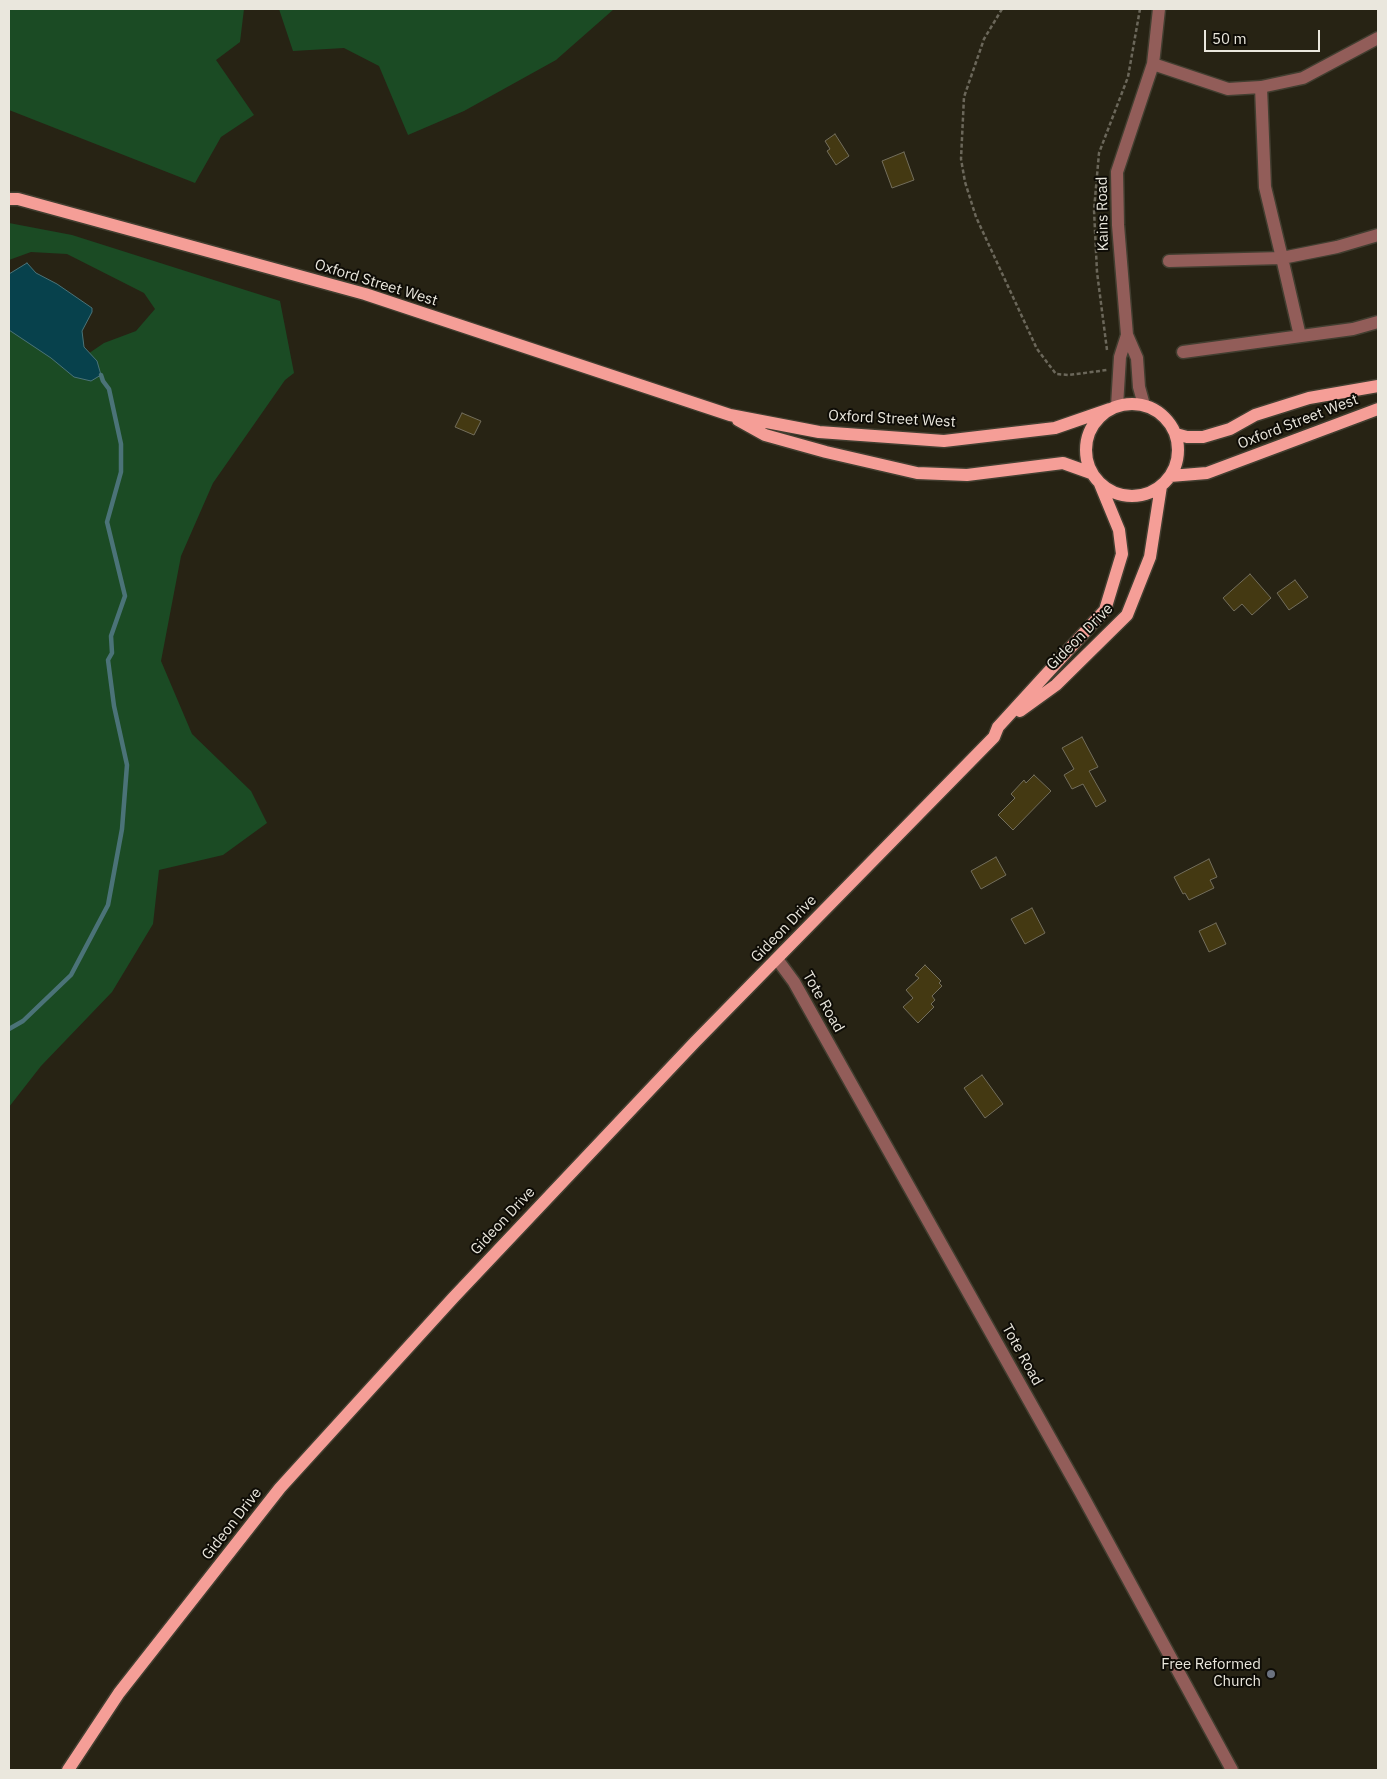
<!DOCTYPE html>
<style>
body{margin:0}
#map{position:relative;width:1387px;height:1779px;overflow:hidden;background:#272314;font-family:"IBM Plex Sans",sans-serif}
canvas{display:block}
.frame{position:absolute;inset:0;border:10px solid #eae7dd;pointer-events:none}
.scale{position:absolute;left:1204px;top:30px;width:116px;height:22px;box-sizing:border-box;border:2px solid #eae7dd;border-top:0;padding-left:6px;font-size:15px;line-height:18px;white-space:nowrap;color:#eae7dd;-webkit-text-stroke:4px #0e0c06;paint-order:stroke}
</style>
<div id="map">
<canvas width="1387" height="1779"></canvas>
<div class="frame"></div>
<div class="scale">50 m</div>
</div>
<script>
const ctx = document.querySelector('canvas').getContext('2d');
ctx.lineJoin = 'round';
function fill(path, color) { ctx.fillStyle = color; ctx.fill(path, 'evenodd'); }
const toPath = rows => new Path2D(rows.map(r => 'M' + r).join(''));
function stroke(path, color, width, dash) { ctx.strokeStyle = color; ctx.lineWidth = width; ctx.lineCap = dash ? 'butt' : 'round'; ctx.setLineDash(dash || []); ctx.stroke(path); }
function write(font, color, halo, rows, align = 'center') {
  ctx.font = font + ' "IBM Plex Sans",sans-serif'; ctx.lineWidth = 4; ctx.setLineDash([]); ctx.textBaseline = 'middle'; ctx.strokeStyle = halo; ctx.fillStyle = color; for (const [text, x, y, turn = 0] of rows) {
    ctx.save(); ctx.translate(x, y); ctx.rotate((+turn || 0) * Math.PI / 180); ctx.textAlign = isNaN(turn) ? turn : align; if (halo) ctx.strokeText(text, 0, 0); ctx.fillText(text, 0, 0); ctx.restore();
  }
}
fill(toPath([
 [9,9,244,9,240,42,216,60,254,115,221,137,195,183,9,110],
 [279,9,614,9,556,60,464,111,408,135,379,66,344,48,293,51],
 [9,223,72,235,280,301,294,373,285,380,213,483,181,556,161,661,192,734,251,791,267,823,223,855,159,870,153,924,112,992,41,1066,9,1107,9,330,58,359,76,362,104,343,136,331,155,309,144,293,67,254,31,252,9,260]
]), '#1b4b24');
const water = toPath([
 [27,263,36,273,57,284,92,308,92,312,82,331,84,347,97,361,101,375,91,381,74,377,51,358,9,330,9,274,27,263]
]);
fill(water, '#07414c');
stroke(water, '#4b7378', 1);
stroke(toPath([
 [9,1029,23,1021,71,975,108,905,122,829,127,765,114,706,108,660,112,653,111,636,125,596,107,522,121,472,121,444,109,389,103,381,101,375]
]), '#4b7378', 4.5);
const building = toPath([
 [835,134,849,156,836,165,827,151,830,149,825,141,835,134],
 [904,152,914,180,892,188,882,161,904,152],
 [462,413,481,421,474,435,455,427,462,413],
 [1250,574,1271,598,1252,615,1242,604,1234,611,1223,598,1250,574],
 [1295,580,1308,597,1289,610,1277,593,1295,580],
 [1082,737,1098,767,1089,771,1106,801,1096,807,1083,784,1072,789,1064,775,1074,769,1062,748,1082,737],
 [1034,775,1051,791,1013,830,998,815,1015,798,1011,794,1024,780,1026,783,1034,775],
 [996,857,1006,875,981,889,971,871,996,857],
 [1209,859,1217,877,1210,880,1214,888,1189,900,1185,893,1183,894,1174,877,1209,859],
 [1032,908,1045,933,1025,944,1011,919,1032,908],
 [1216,923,1226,944,1209,952,1199,931,1216,923],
 [925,965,941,981,939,983,942,986,932,996,935,1000,931,1004,934,1007,918,1023,903,1007,913,998,906,990,919,978,915,975,925,965],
 [982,1075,1003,1104,985,1118,964,1088,982,1075]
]);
fill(building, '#443912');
stroke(building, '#736e5c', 1);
const minor = toPath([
 [1153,64,1228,89,1261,87,1303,78,1378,38],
 [1169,261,1282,258,1265,187,1261,87],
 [1300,336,1282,258,1337,247,1378,235],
 [1183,352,1353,329,1378,322],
 [1144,405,1139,387,1137,358,1127,335,1118,225,1117,172,1153,64,1159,9],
 [1117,406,1120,357,1127,335],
 [777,959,794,982,1081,1493,1232,1770]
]);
const major = toPath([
 [9,199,18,199,365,294,730,415,819,432,944,441,1055,428,1110,409],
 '1086 450a46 46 0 1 1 92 0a46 46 0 1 1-92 0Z',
 [738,420,765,435,826,452,917,473,967,475,1063,463,1091,473],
 [1176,434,1187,437,1203,437,1230,429,1255,415,1309,398,1378,386],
 [1170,476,1207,473,1378,409],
 [1020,711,1056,685,1127,615,1150,557,1161,486],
 [68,1770,119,1693,280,1488,453,1298,695,1042,994,737,998,727,1105,610,1122,554,1119,530,1100,484]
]);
stroke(minor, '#423e30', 15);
stroke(major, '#423e30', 15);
stroke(toPath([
 [1002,9,984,39,964,97,961,159,965,182,976,217,1037,349,1056,374,1069,375,1107,370],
 [1107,350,1097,272,1094,210,1099,153,1128,77,1140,9]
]), '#6b675a', 2.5, [4, 2.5]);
stroke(minor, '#925d59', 12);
stroke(major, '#f59e97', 12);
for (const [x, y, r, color] of [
 [1271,1674,5,"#6b7280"]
]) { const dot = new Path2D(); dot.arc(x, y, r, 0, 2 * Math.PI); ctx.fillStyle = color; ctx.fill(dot); stroke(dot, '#0e0c06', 2); }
write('15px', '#eae7dd', '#0e0c06', [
 ["Kains Road",1103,214,-91],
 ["Oxford Street West",376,283,17],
 ["Oxford Street West",892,419,3],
 ["Oxford Street West",1298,422,-21],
 ["Gideon Drive",1080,637,-45],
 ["Gideon Drive",784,929,-46],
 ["Tote Road",823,1002,60],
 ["Gideon Drive",503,1221,-47],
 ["Tote Road",1022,1355,61],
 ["Gideon Drive",232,1524,-52]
]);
write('15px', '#eae7dd', '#0e0c06', [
 ["Free Reformed",1261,1665],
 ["Church",1261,1682]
], 'right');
</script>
